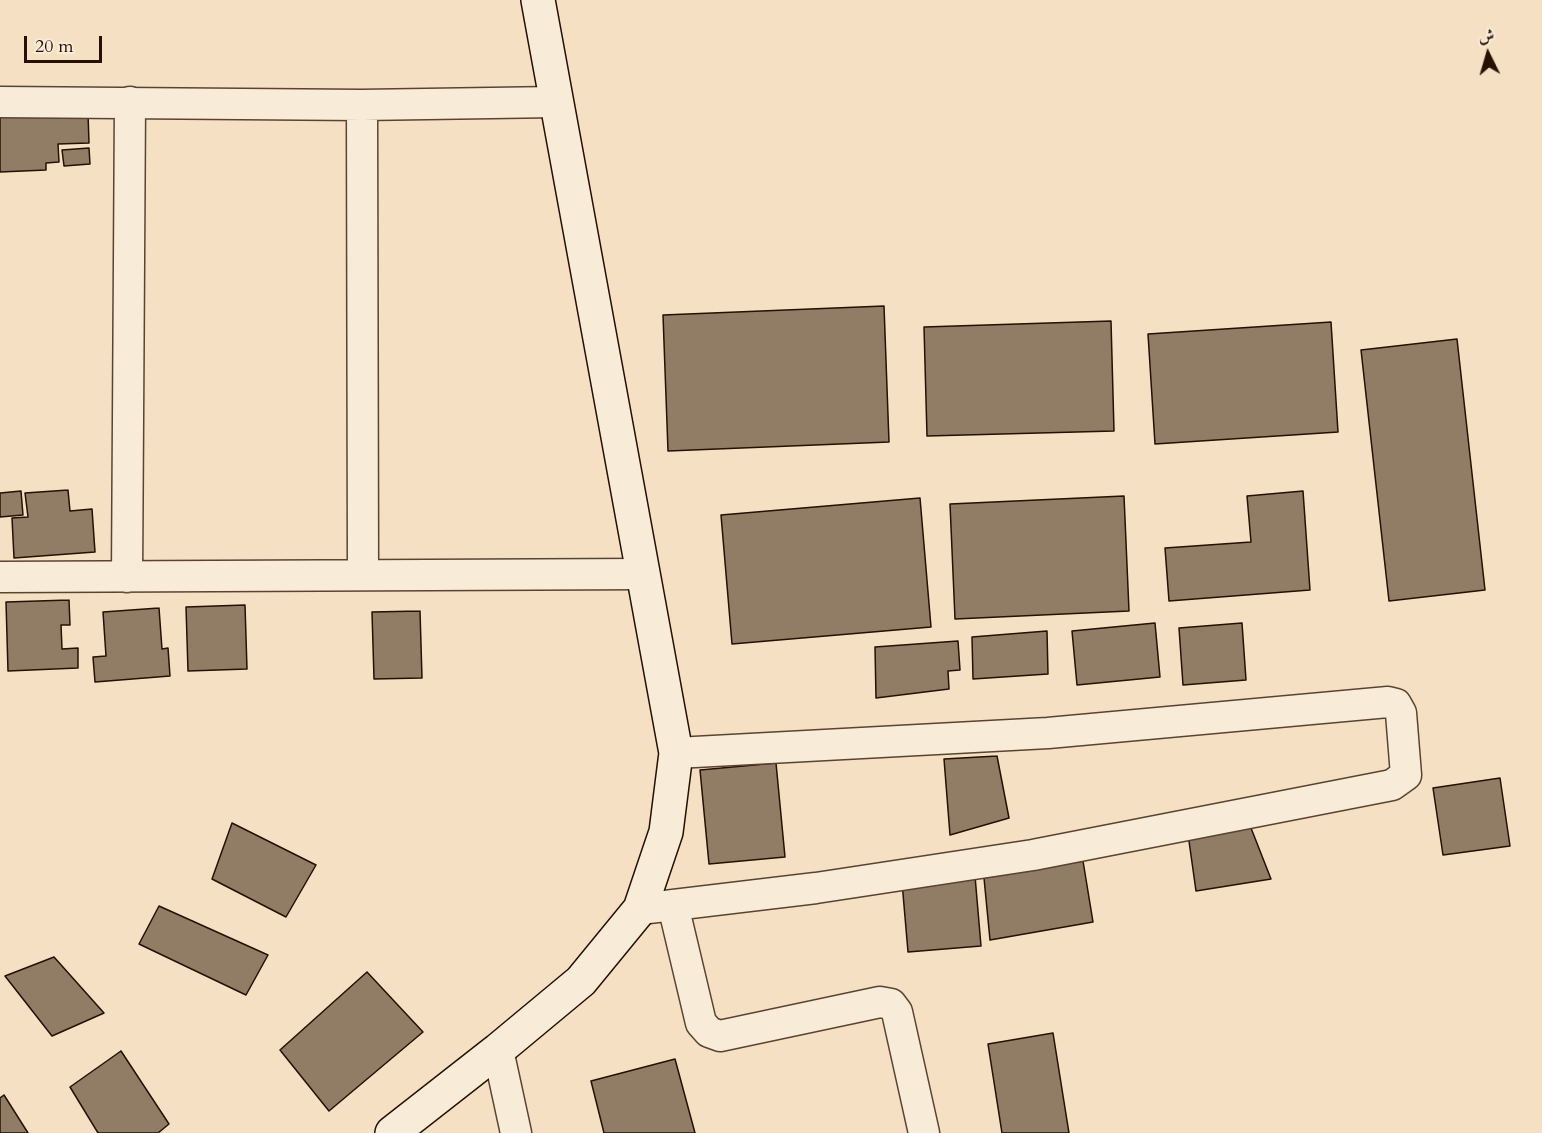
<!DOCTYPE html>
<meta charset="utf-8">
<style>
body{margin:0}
#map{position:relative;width:1542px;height:1133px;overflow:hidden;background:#f5e0c3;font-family:Cardo,Amiri,serif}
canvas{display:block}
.north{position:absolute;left:1458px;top:24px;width:60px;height:60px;-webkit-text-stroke:4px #f8ebd8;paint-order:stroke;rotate:355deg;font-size:16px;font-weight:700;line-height:24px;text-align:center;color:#251001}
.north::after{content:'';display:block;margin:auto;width:21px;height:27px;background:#251001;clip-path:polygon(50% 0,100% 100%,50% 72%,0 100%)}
.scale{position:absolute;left:24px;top:36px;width:78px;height:27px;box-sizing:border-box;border:3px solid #251001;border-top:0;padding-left:8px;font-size:18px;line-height:21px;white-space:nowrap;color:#251001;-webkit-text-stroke:4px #f8ebd8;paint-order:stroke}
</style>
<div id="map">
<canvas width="1542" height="1133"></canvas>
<div class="north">ش</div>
<div class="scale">20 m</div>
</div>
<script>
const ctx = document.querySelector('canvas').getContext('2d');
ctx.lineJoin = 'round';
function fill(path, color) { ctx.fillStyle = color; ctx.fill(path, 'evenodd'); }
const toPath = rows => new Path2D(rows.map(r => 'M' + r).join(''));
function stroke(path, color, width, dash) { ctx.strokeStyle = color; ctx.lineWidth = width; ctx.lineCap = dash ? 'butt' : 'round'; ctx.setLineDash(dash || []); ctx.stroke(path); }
const building = toPath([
 [88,113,89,143,58,144,59,162,46,163,46,170,0,172,0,116,88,113],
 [89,148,90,164,64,166,62,150,89,148],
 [884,306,889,442,668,451,663,315,884,306],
 [1111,321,1114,431,927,436,924,327,1111,321],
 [1331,322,1338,432,1155,444,1148,334,1331,322],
 [1457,339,1485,590,1389,601,1361,350,1457,339],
 [68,490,70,511,92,509,95,552,14,558,12,518,28,517,25,493,68,490],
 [21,491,23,515,0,517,0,493,21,491],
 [1303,491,1310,590,1169,601,1165,548,1251,542,1247,496,1303,491],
 [1124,496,1129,611,955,619,950,504,1124,496],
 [920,498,931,627,732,644,721,515,920,498],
 [69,600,70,625,61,625,62,649,78,648,78,668,8,671,6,602,69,600],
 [245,605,247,669,188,671,186,607,245,605],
 [159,608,162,649,168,648,170,676,95,682,93,657,106,656,103,612,159,608],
 [420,611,422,678,374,679,372,612,420,611],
 [1155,623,1160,677,1077,685,1072,631,1155,623],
 [1242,623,1246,680,1183,685,1179,628,1242,623],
 [1047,631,1048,674,973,679,972,637,1047,631],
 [958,641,960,670,948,671,949,689,876,698,875,647,958,641],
 [997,756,1009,818,950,835,944,759,997,756],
 [776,763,785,857,709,864,700,770,776,763],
 [1500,778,1510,846,1443,855,1433,788,1500,778],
 [232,823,316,865,286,917,212,879,232,823],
 [1251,828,1271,879,1196,891,1188,834,1251,828],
 [1083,861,1093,922,990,940,984,878,1083,861],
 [975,876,981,946,908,952,902,882,975,876],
 [159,906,268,955,246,995,139,944,159,906],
 [54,957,104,1013,52,1036,5,976,54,957],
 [367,972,423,1032,329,1111,280,1050,367,972],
 [1053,1033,1069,1133,1002,1133,988,1044,1053,1033],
 [121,1051,169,1124,158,1133,98,1133,70,1087,121,1051],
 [675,1059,695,1133,604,1133,591,1081,675,1059],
 [4,1095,28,1133,0,1133,0,1098,4,1095]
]);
fill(building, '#917c66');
stroke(building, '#251001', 1.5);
const street = toPath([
 [0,102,362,105,556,102],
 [362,105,363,575],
 [0,577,644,574],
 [127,577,130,102],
 [673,905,701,1023,709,1032,720,1036,880,1002,891,1004,897,1012,924,1133],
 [640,909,816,888,1033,855,1392,785,1406,775,1401,713,1396,704,1388,702,1048,733,676,753],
 [498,1050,516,1133]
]);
const secondary = toPath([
 [392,1133,498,1050,581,981,640,909,666,832,676,753,538,0]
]);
stroke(street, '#594432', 33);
stroke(secondary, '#251001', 36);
stroke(street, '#f8ebd8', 30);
stroke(secondary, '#f8ebd8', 33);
</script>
